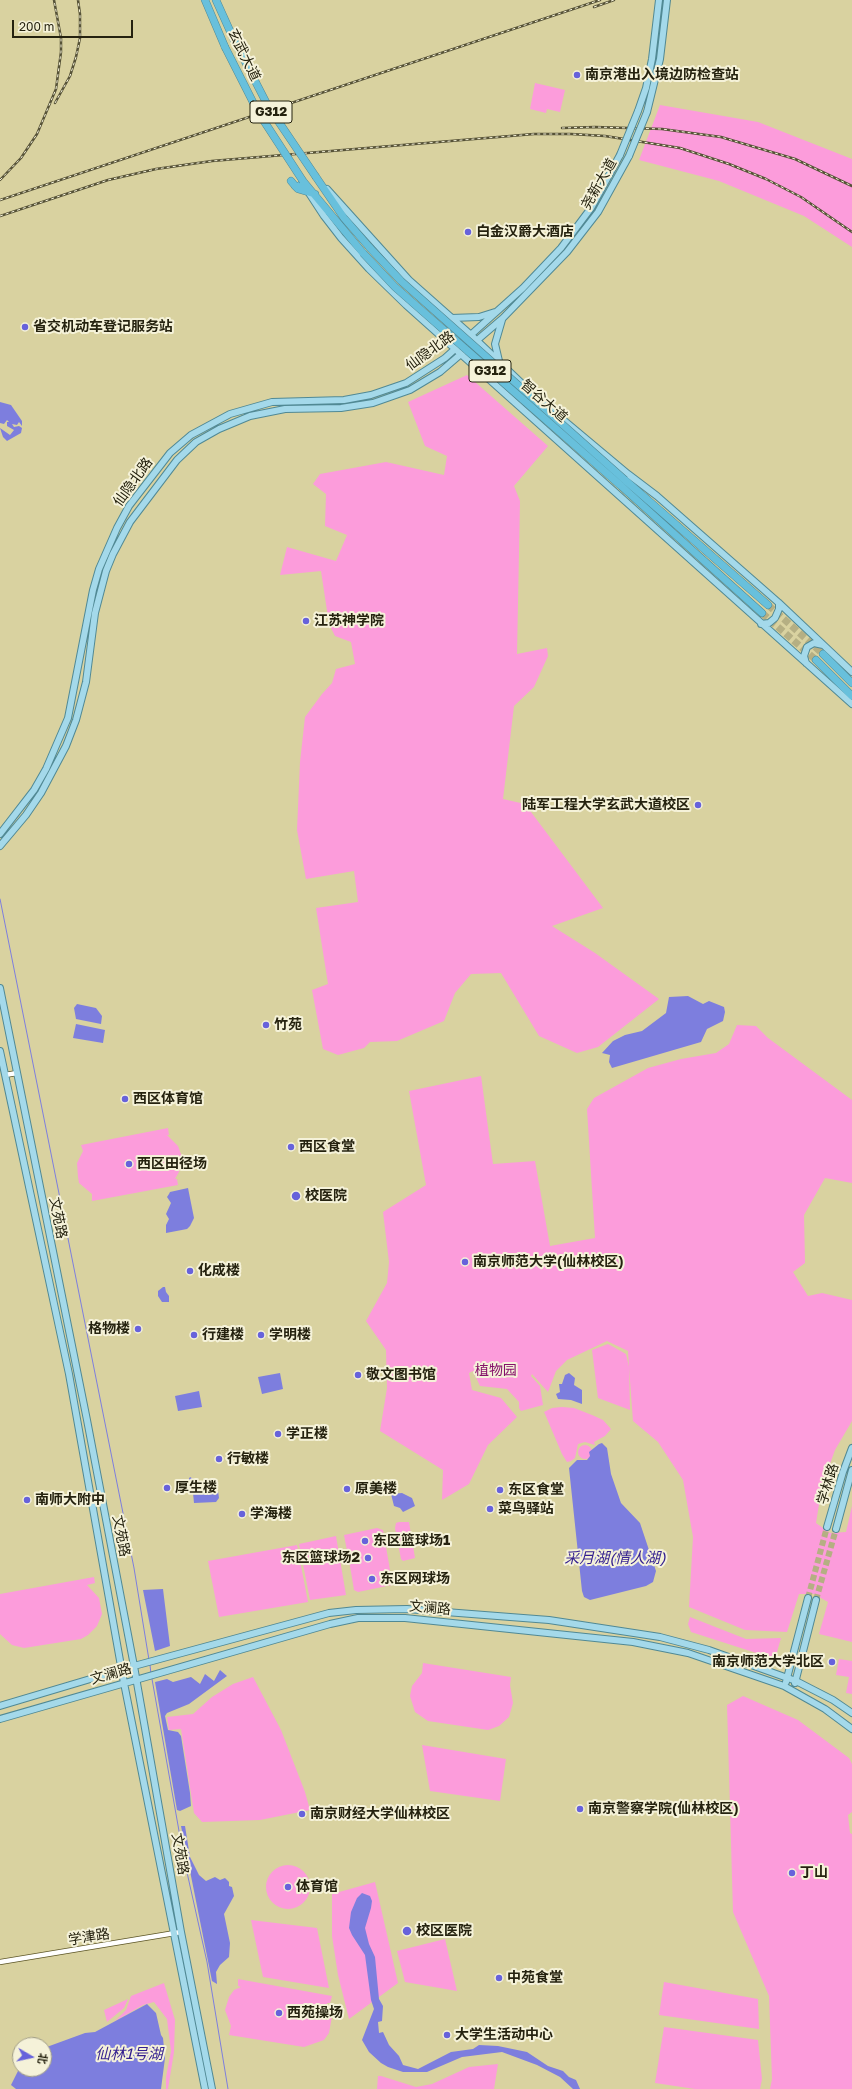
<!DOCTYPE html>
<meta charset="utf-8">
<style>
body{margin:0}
#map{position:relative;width:852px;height:2089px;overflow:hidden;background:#d9d2a0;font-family:"Golos Text","Noto Sans SC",sans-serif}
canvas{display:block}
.north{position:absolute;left:12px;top:2037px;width:40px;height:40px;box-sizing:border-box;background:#f5f2d9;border:1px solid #a29f88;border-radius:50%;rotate:99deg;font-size:11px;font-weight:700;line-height:16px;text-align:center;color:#25220f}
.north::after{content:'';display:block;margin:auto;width:14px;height:18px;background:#6762db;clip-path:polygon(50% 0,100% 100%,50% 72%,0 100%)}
.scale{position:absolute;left:12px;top:20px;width:121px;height:18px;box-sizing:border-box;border:2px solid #25220f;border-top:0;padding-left:5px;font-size:12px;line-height:14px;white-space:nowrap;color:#25220f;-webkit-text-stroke:3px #f5f2d9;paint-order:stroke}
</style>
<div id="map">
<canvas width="852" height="2089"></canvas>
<div class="north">北</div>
<div class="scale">200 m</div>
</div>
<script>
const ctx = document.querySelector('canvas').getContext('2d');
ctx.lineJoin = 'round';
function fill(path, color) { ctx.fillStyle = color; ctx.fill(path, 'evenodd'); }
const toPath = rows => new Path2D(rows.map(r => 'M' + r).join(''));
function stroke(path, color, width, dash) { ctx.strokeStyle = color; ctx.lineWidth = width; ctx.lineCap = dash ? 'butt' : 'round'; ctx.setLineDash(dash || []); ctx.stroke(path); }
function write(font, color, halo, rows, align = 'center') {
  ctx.font = font + ' "Golos Text","Noto Sans SC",sans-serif'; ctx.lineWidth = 4; ctx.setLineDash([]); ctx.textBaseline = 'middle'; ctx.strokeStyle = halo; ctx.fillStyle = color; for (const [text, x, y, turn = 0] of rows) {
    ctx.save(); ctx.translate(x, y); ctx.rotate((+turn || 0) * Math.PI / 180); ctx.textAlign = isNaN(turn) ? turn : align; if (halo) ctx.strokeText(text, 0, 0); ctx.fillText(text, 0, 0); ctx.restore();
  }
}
fill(toPath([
 [535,83,565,90,560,112,547,109,546,113,530,109],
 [660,105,758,122,852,159,852,247,804,216,719,181,639,160],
 [467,375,548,446,514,486,520,501,517,654,547,648,548,656,534,687,514,706,503,799,525,804,603,908,552,926,595,953,659,999,598,1047,577,1053,539,1036,501,973,471,974,455,993,444,1021,397,1041,370,1042,364,1048,338,1055,323,1049,312,990,328,984,316,908,358,902,354,871,306,879,297,830,300,762,305,717,322,694,332,683,336,669,355,664,351,642,335,636,329,624,321,571,280,575,287,547,336,561,347,535,325,526,326,494,313,484,320,474,386,462,444,475,447,456,425,446,408,402],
 [737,1025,756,1026,768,1038,852,1100,852,1183,825,1178,804,1215,805,1263,793,1272,808,1296,822,1293,852,1300,852,1421,835,1450,822,1486,816,1523,830,1533,846,1532,852,1506,852,1642,819,1634,828,1602,814,1594,799,1594,787,1632,745,1630,689,1607,693,1537,683,1480,658,1442,633,1421,629,1367,630,1410,598,1398,592,1350,608,1344,626,1354,629,1367,628,1351,607,1341,567,1360,556,1371,548,1392,532,1374,531,1376,540,1386,543,1405,521,1411,519,1408,519,1402,507,1389,480,1386,473,1371,469,1373,472,1390,501,1398,517,1417,488,1445,469,1484,442,1500,443,1470,380,1431,387,1388,386,1350,366,1321,387,1283,389,1262,383,1212,426,1185,409,1091,481,1076,493,1164,535,1161,550,1246,595,1238,587,1109,594,1098,648,1068,681,1059,716,1053,729,1044],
 [168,1128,169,1135,167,1135,178,1146,182,1157,179,1172,175,1179,177,1179,178,1185,92,1201,92,1194,79,1183,78,1177,77,1163,83,1151,81,1145],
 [562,1407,574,1408,592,1415,603,1420,611,1429,605,1436,594,1442,595,1445,585,1442,578,1444,575,1458,571,1461,567,1462,562,1454,545,1414,544,1412,552,1408],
 '578 1452a7 7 0 1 1 14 0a7 7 0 1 1-14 0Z',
 [399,1522,409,1522,415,1558,403,1561,401,1559,395,1528,396,1523],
 [377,1528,383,1530,389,1564,351,1572,344,1535],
 [336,1536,346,1595,310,1600,299,1544],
 [297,1545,308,1602,219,1617,208,1561],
 [389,1564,392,1585,358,1592,354,1590,351,1572],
 [94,1577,95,1583,87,1585,99,1598,102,1614,97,1626,88,1635,81,1639,24,1648,12,1645,0,1634,0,1594],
 [690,1617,746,1639,781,1638,775,1659,691,1632,688,1624],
 [839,1659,852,1661,852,1694,846,1693,849,1677,836,1675],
 [423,1663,511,1677,510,1685,513,1703,509,1717,499,1726,488,1730,428,1721,415,1712,410,1696,412,1686,422,1673],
 [253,1677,281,1730,305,1792,310,1810,260,1820,202,1822,194,1813,181,1729,169,1730,167,1717,193,1714,212,1697,233,1684],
 [743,1696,798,1720,849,1758,852,1764,852,1812,848,1815,850,1833,852,1834,852,2089,770,2089,772,2079,769,1996,733,1912,727,1705],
 [422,1745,506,1759,500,1801,430,1791],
 '266 1887a22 22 0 1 1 44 0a22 22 0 1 1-44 0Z',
 [375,1882,398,1983,349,2019,338,1975,332,1936,332,1894],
 [251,1920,317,1928,329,1988,263,1977],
 [445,1939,457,1991,405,1982,397,1951],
 [238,1979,332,1996,330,2003,327,2003,332,2016,329,2033,324,2040,304,2047,229,2035,231,2026,225,2010,229,1997,234,1990,241,1987,238,1986],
 [664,1982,758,1999,759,2029,659,2015],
 [164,1983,175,2020,174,2052,168,2089,166,2089,166,2077,171,2051,167,2019,154,2002,143,2005,115,2021,126,2010,131,1996],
 [128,1999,124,2008,107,2022,104,2010],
 [664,2027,758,2040,762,2079,760,2089,695,2089,655,2083],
 [498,2064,494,2089,377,2089,378,2076,381,2076,416,2087,432,2084,469,2067]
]), '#fc9cdb');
fill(toPath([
 [0,402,11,405,22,421,22,426,19,422,17,425,12,424,14,427,19,426,22,428,21,433,7,441,3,437,0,428,10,435,14,430,7,426,7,422,9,422,7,420,4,424,0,423],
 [688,996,703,1004,709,1001,724,1007,725,1012,723,1021,707,1029,701,1042,612,1068,609,1062,610,1055,602,1053,613,1041,625,1035,642,1031,666,1013,669,997],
 [77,1004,96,1008,102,1016,101,1024,76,1019,74,1008],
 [76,1024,105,1030,103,1043,73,1038],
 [188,1188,194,1218,190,1226,187,1229,166,1233,166,1225,169,1219,166,1214,171,1203,167,1197,169,1194,170,1192],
 [163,1287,165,1287,166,1292,169,1296,169,1302,162,1302,158,1296,158,1291],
 [280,1373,283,1389,262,1394,258,1377],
 [569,1373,575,1378,574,1385,582,1390,582,1404,571,1400,558,1399,556,1394,560,1392,559,1384,562,1384,565,1375],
 [199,1391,202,1407,178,1411,175,1396],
 [602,1443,607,1448,611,1474,621,1503,640,1523,656,1571,653,1582,646,1586,590,1600,584,1597,582,1591,569,1468,577,1460,587,1460,590,1456,589,1452,599,1444],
 [190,1477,195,1480,200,1493,204,1493,212,1489,218,1491,219,1498,216,1502,194,1503,193,1493,187,1482],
 [402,1493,412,1498,415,1506,403,1512,400,1508,394,1506,391,1494],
 [163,1589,170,1646,155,1651,143,1590],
 [220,1670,227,1676,189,1704,167,1713,165,1716,168,1730,178,1732,181,1736,190,1793,191,1806,180,1811,177,1810,155,1682,167,1679,173,1682,191,1677,200,1684,205,1674,214,1681],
 [181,1826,185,1826,190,1857,199,1875,206,1881,215,1877,220,1880,225,1878,229,1882,229,1886,232,1887,234,1896,224,1914,230,1943,229,1957,220,1965,216,1972,217,1984,212,1981],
 [362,1893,370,1896,372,1901,371,1908,365,1928,369,1944,375,1957,379,1999,383,2006,382,2021,378,2022,379,2033,383,2032,389,2045,399,2056,403,2065,418,2069,451,2052,473,2049,479,2045,498,2046,527,2052,548,2066,563,2071,569,2077,576,2080,580,2089,573,2089,560,2077,537,2065,502,2052,462,2057,427,2072,403,2072,388,2067,381,2063,369,2052,362,2040,374,2009,371,2000,365,1955,352,1935,349,1928,351,1912,357,1898],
 [147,2004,156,2013,161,2035,163,2038,165,2058,161,2089,16,2089,11,2085,20,2067,20,2069,44,2069,44,2048,85,2033,95,2032]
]), '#7d7ede');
stroke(toPath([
 [0,899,134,1568,149,1660],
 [150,1665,151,1674],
 [152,1679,184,1859,207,1962,228,2089]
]), '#7d7ede', 1);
stroke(toPath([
 [808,1598,827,1527],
 [816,1600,836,1529]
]), '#b5af83', 6, [6, 3]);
stroke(toPath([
 [768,605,823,654],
 [762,613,816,660]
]), '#b5af83', 7, [7, 3.5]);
const minor = toPath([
 [5,1075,17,1073],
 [0,1962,181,1932]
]);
const major = toPath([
 [638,111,646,88,652,59,659,0],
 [647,112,660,59,667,0],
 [327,189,409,280,471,335,536,397,628,474,657,496,779,603,852,672],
 [307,190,324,216,341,238,369,269,406,305,852,704],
 [451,318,479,317,495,312],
 [499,361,495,344,502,320],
 [761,624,769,623,775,618,779,609,779,603],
 [806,663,804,656,807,647,814,643,823,645],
 [0,834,34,790,46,769,68,718,93,590,99,569,117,528,129,506,170,453,191,435,230,414,272,402,344,400,371,395,406,383,445,358,523,288,561,248,591,208,620,155],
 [0,846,26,815,41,793,66,746,76,720,86,682,95,613,106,571,113,554,130,522,177,460,196,442,219,429,250,416,285,409,341,408,373,403,410,390,440,372,503,318,567,252,598,212,629,156],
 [0,988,87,1420,134,1666,181,1932,212,2089],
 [0,1051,69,1374,124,1683,205,2089],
 [827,1527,843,1472,852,1448],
 [836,1529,852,1470],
 [786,1682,808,1598],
 [795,1683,816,1600],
 [0,1706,134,1666,329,1613,356,1610,407,1609,549,1620,660,1637,709,1650,796,1681,833,1700,852,1713],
 [0,1719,330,1624,358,1618,405,1618,633,1642,688,1653,784,1686,825,1709,852,1729]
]);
const highway = toPath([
 [205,0,225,47],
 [216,0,235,42],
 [316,177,344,218,370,248],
 [291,181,296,187,301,185,303,181,363,253],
 [295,186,298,189,315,194],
 [625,480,768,605],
 [620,485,762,613],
 [823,654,852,683],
 [816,660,852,696]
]);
stroke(minor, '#5c5526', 6);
stroke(major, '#518994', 8);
stroke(highway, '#518994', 8);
stroke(minor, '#fff', 4.5);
stroke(major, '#a4d9ea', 6);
stroke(highway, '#68c0dc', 7);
const rail = toPath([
 [594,7,614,0],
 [55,103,70,76,76,57,80,38,80,14,78,0],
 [562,128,595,127,662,129,721,137,795,159,852,186],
 [0,180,21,158,37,134,56,89,61,52,61,38,54,0],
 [0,200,600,0],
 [0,216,108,180,156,169,212,161,534,134,571,134,605,136,680,148,729,164,766,179,801,197,852,232]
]);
stroke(rail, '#565237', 2.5);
stroke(rail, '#f5f2d9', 1, [3]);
const majorBridge = toPath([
 [620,155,638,111],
 [629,156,647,112]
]);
const highwayBridge = toPath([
 [235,42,268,106,316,177],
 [225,47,258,112,303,181],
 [370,248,401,281,625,480],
 [363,253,395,287,620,485]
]);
stroke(majorBridge, '#518994', 8, []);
stroke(highwayBridge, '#518994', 8, []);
stroke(majorBridge, '#a4d9ea', 6);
stroke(highwayBridge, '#68c0dc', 7);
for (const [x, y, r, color] of [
 [577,75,4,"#6762db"],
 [468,232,4,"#6762db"],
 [25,327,4,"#6762db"],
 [306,621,4,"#6762db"],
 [698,805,4,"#6762db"],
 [266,1025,4,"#6762db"],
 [125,1099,4,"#6762db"],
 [291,1147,4,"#6762db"],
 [129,1164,4,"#6762db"],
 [296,1196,5,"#6762db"],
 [465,1262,4,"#6762db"],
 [190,1271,4,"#6762db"],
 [138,1329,4,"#6762db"],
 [194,1335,4,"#6762db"],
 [261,1335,4,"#6762db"],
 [358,1375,4,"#6762db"],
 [278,1434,4,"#6762db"],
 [219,1459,4,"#6762db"],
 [167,1488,4,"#6762db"],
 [347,1489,4,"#6762db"],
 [500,1490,4,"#6762db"],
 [27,1500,4,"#6762db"],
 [490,1509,4,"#6762db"],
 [242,1514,4,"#6762db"],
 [365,1541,4,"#6762db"],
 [368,1558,4,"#6762db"],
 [372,1579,4,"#6762db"],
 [832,1662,4,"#6762db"],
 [580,1809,4,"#6762db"],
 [302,1814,4,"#6762db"],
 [792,1873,4,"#6762db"],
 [288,1887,4,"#6762db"],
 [407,1931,5,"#6762db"],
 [499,1978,4,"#6762db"],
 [279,2013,4,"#6762db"],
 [447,2035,4,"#6762db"]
]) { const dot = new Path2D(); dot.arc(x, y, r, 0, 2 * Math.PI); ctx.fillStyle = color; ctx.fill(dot); stroke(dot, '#f5f2d9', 1.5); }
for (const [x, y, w] of [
 [271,112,42],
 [490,371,42]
]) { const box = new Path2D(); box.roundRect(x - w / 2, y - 11, w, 22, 3); ctx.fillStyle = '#f5f2d9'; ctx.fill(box); stroke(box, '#25220f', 1); }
write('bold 13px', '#25220f', null, [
 ["G312",271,112],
 ["G312",490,371]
]);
write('14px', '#25220f', '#f5f2d9', [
 ["玄武大道",244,55,64],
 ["尧新大道",599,184,-60],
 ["仙隐北路",430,351,-36],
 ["智谷大道",544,401,41],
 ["仙隐北路",133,482,-54],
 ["文苑路",58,1218,79],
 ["学林路",828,1484,-73],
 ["文苑路",121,1536,79],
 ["文澜路",430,1608,5],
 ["文澜路",111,1674,-16],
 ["文苑路",180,1854,80],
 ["学津路",89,1937,-9]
]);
write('bold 14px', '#25220f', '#f5f2d9', [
 ["南京港出入境边防检查站",585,75],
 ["白金汉爵大酒店",476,232],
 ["省交机动车登记服务站",33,327],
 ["江苏神学院",314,621],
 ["陆军工程大学玄武大道校区",690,805,"right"],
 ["竹苑",274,1025],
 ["西区体育馆",133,1099],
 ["西区食堂",299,1147],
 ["西区田径场",137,1164],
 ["校医院",305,1196],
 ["南京师范大学(仙林校区)",473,1262],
 ["化成楼",198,1271],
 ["格物楼",130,1329,"right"],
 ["行建楼",202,1335],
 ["学明楼",269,1335],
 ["敬文图书馆",366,1375],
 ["学正楼",286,1434],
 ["行敏楼",227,1459],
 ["厚生楼",175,1488],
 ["原美楼",355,1489],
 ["东区食堂",508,1490],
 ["南师大附中",35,1500],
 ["菜鸟驿站",498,1509],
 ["学海楼",250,1514],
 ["东区篮球场1",373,1541],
 ["东区篮球场2",360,1558,"right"],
 ["东区网球场",380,1579],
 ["南京师范大学北区",824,1662,"right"],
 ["南京警察学院(仙林校区)",588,1809],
 ["南京财经大学仙林校区",310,1814],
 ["丁山",800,1873],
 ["体育馆",296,1887],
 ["校区医院",416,1931],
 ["中苑食堂",507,1978],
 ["西苑操场",287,2013],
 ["大学生活动中心",455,2035]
], 'left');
write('14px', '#851069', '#f5f2d9', [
 ["植物园",496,1371]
]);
write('italic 15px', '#331f8f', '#f5f2d9', [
 ["采月湖(情人湖)",615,1558],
 ["仙林1号湖",129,2054]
]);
</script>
